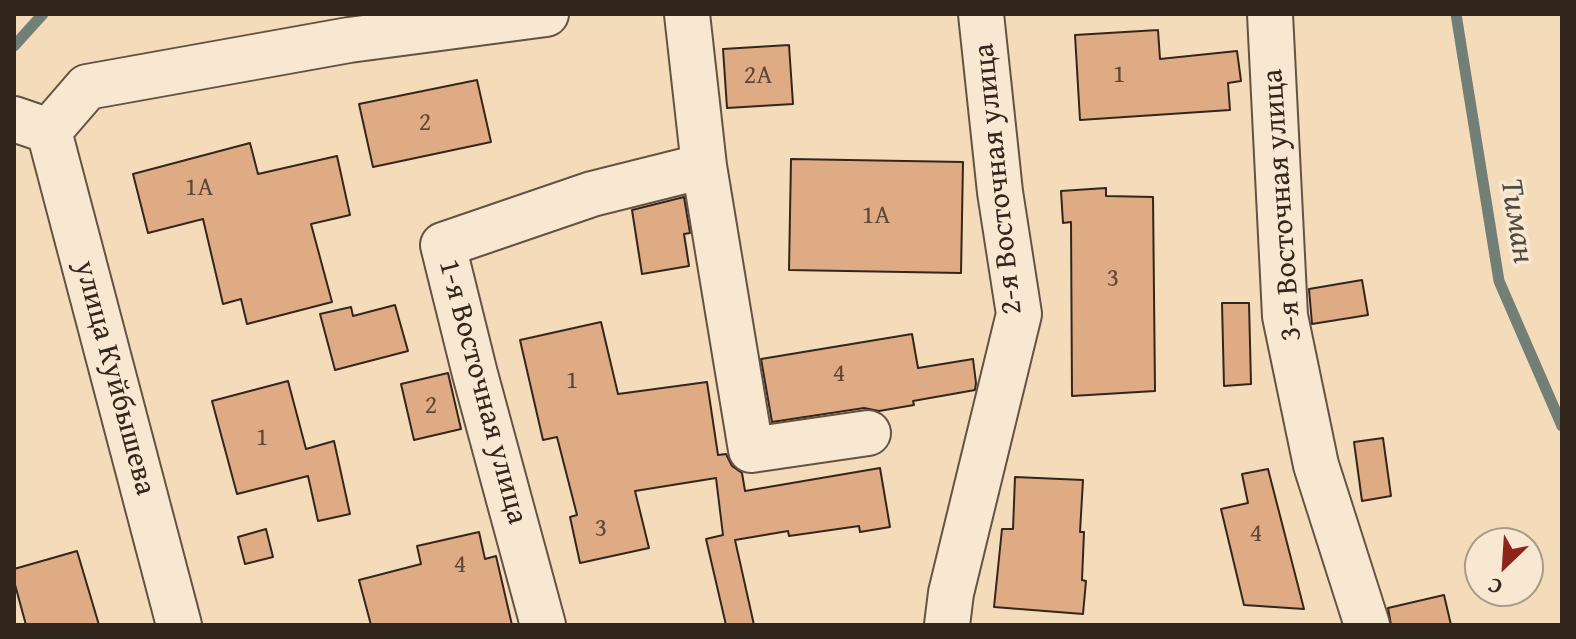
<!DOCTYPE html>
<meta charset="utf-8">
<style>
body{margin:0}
#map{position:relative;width:1576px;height:639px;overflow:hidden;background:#f4dbb9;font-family:"Gentium Book Plus",serif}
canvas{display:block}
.frame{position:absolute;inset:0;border:16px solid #33261d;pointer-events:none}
.north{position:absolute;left:1464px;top:527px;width:80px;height:80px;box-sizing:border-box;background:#f8e8d2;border:2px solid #a99a8a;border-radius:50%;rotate:205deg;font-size:22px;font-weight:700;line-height:32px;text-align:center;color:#33261d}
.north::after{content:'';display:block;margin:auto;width:28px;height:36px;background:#8f2418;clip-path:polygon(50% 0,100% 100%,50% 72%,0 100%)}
</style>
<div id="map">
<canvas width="1576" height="639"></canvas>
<div class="frame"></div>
<div class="north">С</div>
</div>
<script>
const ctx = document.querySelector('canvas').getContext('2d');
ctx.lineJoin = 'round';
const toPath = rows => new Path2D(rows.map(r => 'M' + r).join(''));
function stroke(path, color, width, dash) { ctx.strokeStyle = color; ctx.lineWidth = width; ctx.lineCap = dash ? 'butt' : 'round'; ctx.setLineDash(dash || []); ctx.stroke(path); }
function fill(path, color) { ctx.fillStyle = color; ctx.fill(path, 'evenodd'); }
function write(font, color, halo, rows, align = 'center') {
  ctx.font = font + ' "Gentium Book Plus",serif'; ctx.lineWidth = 7; ctx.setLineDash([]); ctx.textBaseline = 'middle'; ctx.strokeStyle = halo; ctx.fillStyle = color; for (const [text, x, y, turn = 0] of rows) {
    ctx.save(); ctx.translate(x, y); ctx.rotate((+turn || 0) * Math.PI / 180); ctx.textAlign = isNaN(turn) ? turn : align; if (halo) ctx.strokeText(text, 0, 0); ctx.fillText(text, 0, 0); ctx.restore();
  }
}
stroke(toPath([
 [1456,14,1499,281,1562,426],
 [14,46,43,14]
]), '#727f76', 11);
const building = toPath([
 [1158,30,1160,59,1237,51,1241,81,1228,83,1230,110,1080,120,1075,35,1158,30],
 [789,45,793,104,727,108,723,49,789,45],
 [477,80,491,142,373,167,359,104,477,80],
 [250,143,258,174,337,156,350,215,311,224,332,302,247,324,241,299,223,304,203,219,148,233,133,174,250,143],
 [791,159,963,162,961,273,789,270,791,159],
 [1106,188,1106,196,1153,197,1155,391,1072,396,1071,222,1063,223,1061,191,1106,188],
 [684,197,690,233,684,234,689,266,642,274,632,210,684,197],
 [1362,280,1368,315,1312,324,1309,289,1362,280],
 [1222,303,1249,303,1251,384,1224,386,1222,303],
 [395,305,408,351,335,370,320,314,351,307,353,316,395,305],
 [601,322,618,394,707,382,718,455,726,454,732,466,742,473,745,491,880,468,890,527,860,532,859,526,789,536,788,531,735,540,754,625,726,625,706,539,723,535,716,478,635,491,649,548,580,563,570,517,577,515,557,437,543,440,520,340,601,322],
 [912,334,918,368,973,359,976,383,975,390,913,401,914,405,879,411,864,408,772,422,761,359,912,334],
 [448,373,461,429,414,440,401,384,448,373],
 [288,381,306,449,334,441,350,514,318,521,308,476,237,494,212,401,288,381],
 [1383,438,1391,496,1362,501,1354,442,1383,438],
 [1268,469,1304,609,1244,605,1221,509,1248,503,1242,474,1268,469],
 [1015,477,1083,480,1080,532,1084,532,1082,580,1086,581,1083,614,994,607,1002,529,1013,529,1015,477],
 [266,529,273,557,245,564,238,537,266,529],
 [479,532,485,559,496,556,512,625,371,625,359,580,421,564,417,546,479,532],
 [77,551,99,625,26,625,14,581,14,569,77,551],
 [1444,595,1451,625,1391,625,1388,608,1444,595]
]);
fill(building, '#dfab85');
stroke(building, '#33261d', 2);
const minor = toPath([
 [1270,14,1285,316,1316,465,1367,625],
 [14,119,49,131],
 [49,131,87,87,349,40,546,14],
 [49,131,179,625],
 [704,166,751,450,868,433],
 [543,625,475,374,443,245,592,194,704,166,687,14],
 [947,625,951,593,1019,314,1000,192,981,14]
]);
stroke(minor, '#635344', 48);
stroke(minor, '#f8e8d2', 44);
write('26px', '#5e4737', null, [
 ["1",1119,75],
 ["2А",758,76],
 ["2",425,123],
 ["1А",199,188],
 ["1А",876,216],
 ["3",1113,279],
 ["4",839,374],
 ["1",572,381],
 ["2",431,406],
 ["1",262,438],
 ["3",601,529],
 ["4",1256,534],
 ["4",460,565]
]);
write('30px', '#33261d', '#f8e8d2', [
 ["2-я Восточная улица",999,179,-96],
 ["3-я Восточная улица",1283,205,-94],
 ["улица Куйбышева",114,378,75],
 ["1-я Восточная улица",482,392,75]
]);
write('italic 32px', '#4d4b42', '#f8e8d2', [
 ["Тиман",1516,221,81]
]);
</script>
